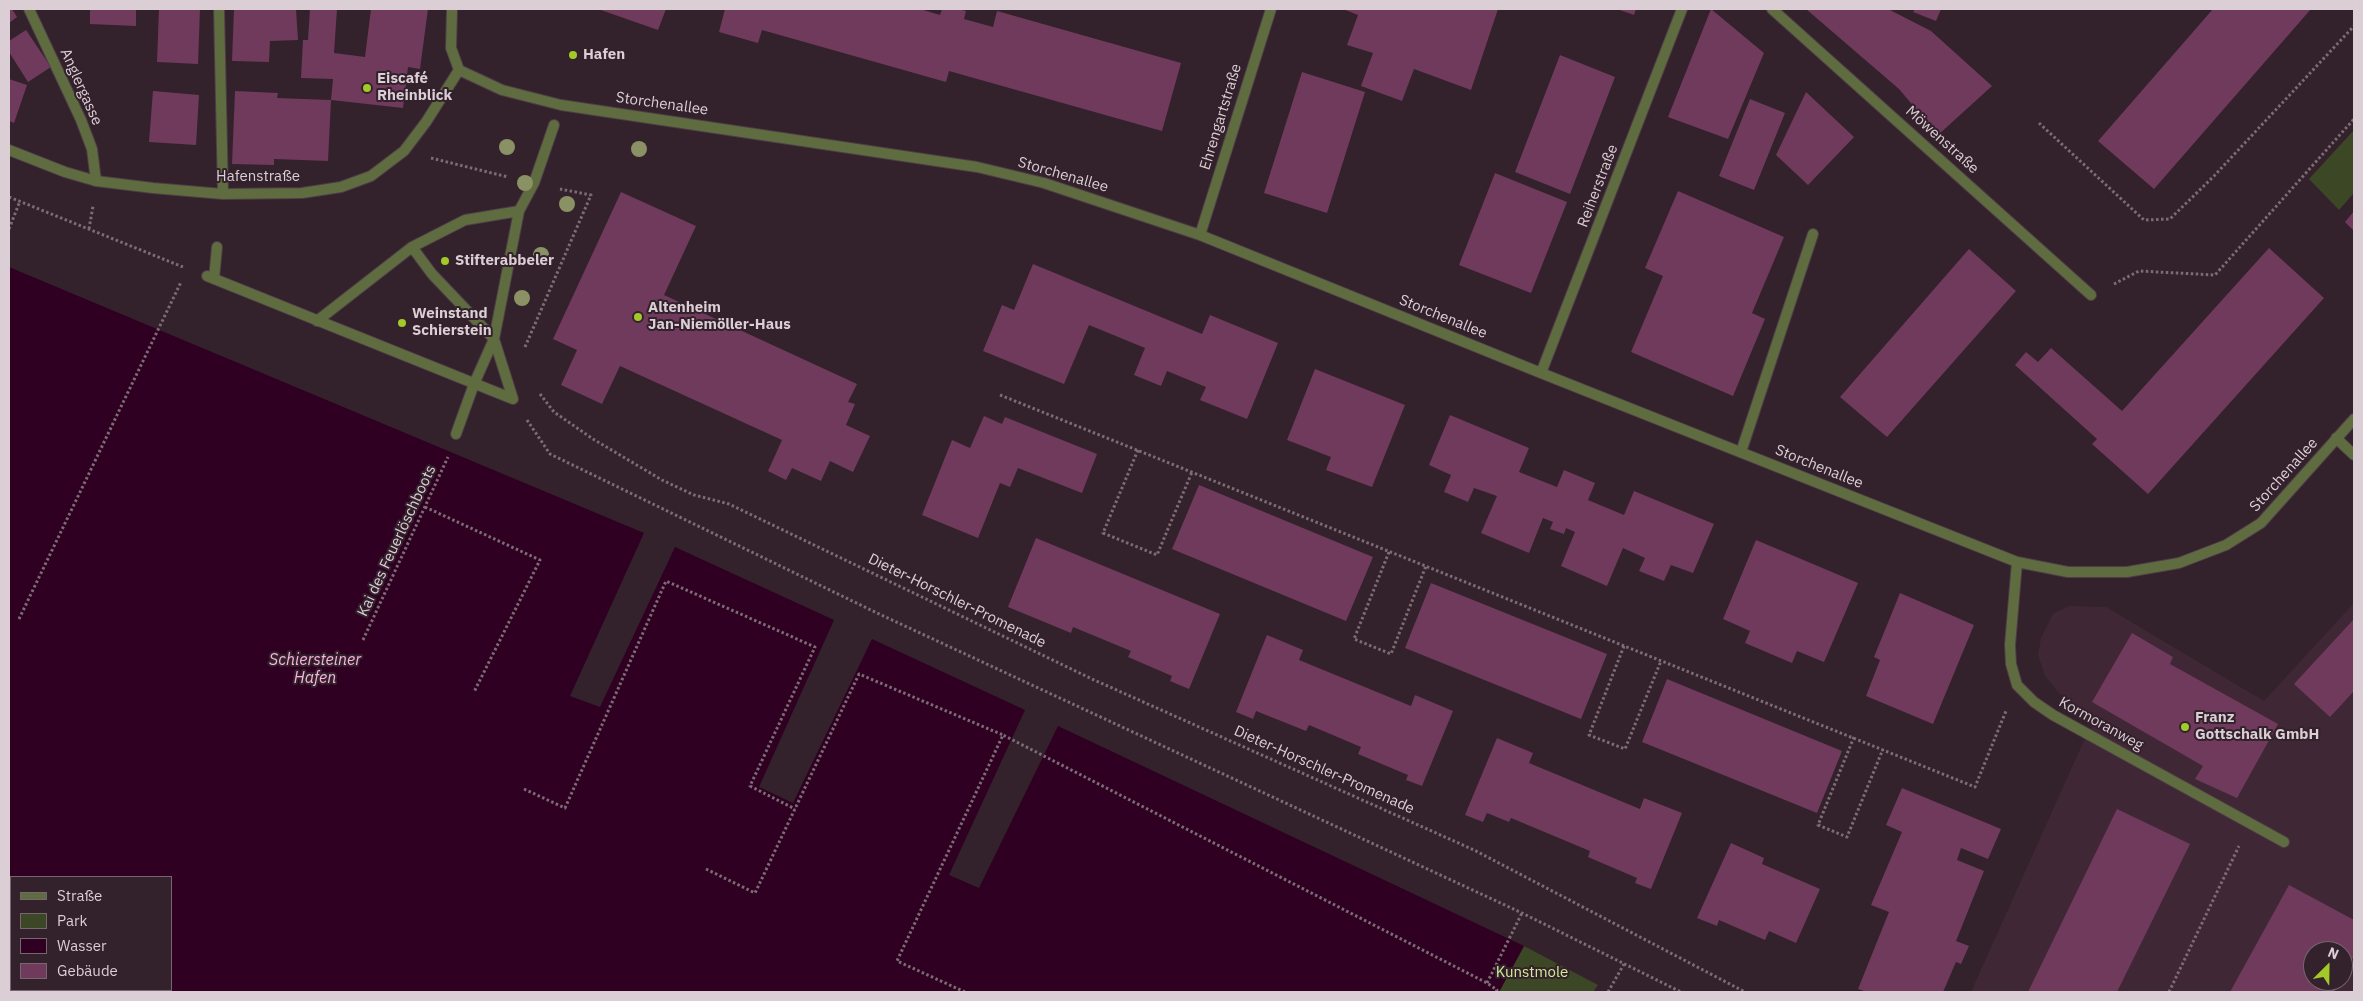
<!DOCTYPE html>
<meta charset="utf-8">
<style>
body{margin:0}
#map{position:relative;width:2363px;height:1001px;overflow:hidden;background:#33212c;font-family:"IBM Plex Sans",sans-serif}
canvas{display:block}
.frame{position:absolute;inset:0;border:10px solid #dbced5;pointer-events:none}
.legend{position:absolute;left:10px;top:876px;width:162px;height:115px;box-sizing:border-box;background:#33212c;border:1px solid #766670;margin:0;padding:6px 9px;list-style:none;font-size:15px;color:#dbced5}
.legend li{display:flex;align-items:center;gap:10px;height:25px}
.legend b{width:25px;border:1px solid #766670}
.north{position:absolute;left:2303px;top:941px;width:50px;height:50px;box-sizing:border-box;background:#33212c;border:1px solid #766670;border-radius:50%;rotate:23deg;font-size:14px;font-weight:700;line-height:20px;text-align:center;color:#dbced5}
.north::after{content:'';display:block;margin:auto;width:18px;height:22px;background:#a2c928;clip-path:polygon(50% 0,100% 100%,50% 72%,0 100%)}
</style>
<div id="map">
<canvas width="2363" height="1001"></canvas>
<div class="frame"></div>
<ul class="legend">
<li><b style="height:6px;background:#5e6c40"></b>Straße</li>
<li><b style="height:14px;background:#3c4725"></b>Park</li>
<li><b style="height:14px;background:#2f0021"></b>Wasser</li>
<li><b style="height:14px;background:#703a5c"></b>Gebäude</li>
</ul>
<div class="north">N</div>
</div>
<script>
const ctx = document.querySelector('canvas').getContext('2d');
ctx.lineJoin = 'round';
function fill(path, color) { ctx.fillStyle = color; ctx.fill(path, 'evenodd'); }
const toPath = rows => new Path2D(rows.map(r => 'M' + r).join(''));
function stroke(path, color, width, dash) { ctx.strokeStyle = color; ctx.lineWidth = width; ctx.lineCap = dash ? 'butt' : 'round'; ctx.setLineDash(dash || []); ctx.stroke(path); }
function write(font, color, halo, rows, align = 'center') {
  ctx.font = font + ' "IBM Plex Sans",sans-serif'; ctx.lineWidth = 4; ctx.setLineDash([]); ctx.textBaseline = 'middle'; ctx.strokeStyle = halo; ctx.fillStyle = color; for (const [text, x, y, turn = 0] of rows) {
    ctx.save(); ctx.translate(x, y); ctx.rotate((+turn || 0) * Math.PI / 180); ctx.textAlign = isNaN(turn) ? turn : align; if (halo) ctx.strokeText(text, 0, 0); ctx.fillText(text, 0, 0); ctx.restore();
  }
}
fill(toPath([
 [2354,603,2354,992,1971,992,2082,745,2096,720,2059,693,2045,676,2038,655,2041,638,2053,614,2069,606,2106,607,2264,701],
 [2313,951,2343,951,2343,981,2313,981]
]), '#402736');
fill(toPath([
 [2354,130,2354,193,2339,210,2309,179],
 [1524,946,1598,985,1593,992,1499,992]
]), '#3c4725');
fill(toPath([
 [9,267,644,533,570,696,600,707,675,547,834,620,759,787,793,803,872,639,1025,710,949,875,979,888,1058,726,1524,946,1499,992,9,992],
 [11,877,171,877,171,990,11,990]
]), '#2f0021');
fill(toPath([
 [9,9,12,9,17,17,9,23],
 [90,9,136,9,136,26,90,24],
 [159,9,200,9,198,64,157,62],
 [234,9,296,9,298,40,270,41,269,62,232,61],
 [310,9,337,9,334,53,365,57,371,9,428,9,420,69,408,67,403,108,331,100,328,161,274,159,274,165,232,164,235,91,278,93,277,98,331,100,333,79,301,78,303,40,308,40],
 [598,9,666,9,658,30],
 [725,9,920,9,940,15,942,9,958,9,966,11,964,19,993,27,997,11,1181,63,1162,131,949,71,946,82,762,30,758,43,719,32],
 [1343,9,1498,9,1471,90,1414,69,1402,101,1361,86,1373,53,1347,45,1358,15],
 [1617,9,1636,9,1634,15],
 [1711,9,1764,53,1728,139,1668,117],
 [1806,9,1888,9,1931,31,1992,86,1938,135,1899,89],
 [1915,9,1941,9,1936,21,1913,12],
 [2213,9,2311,9,2154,189,2098,141],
 [26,30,51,67,28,82,9,52,9,41],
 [1560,55,1615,77,1570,194,1515,172],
 [1302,72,1365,92,1327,213,1264,193],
 [9,79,27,85,14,123,9,121],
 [153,91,199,95,196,145,149,142],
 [1806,92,1854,137,1808,185,1776,155],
 [1750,99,1785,113,1754,190,1719,176],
 [1495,173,1567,202,1531,293,1459,265],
 [1678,191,1784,237,1752,313,1765,319,1733,396,1631,352,1663,276,1645,268],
 [621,192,696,226,664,295,857,384,848,402,855,404,846,425,870,436,853,472,830,461,821,481,792,468,786,480,768,471,782,440,620,366,602,404,561,385,577,350,553,339],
 [2354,211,2354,231,2345,222],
 [2269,248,2324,298,2148,494,2092,444,2097,439,2015,365,2026,352,2038,362,2051,348,2122,411],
 [1969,249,2016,291,1887,437,1840,397],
 [1033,264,1202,334,1210,315,1278,343,1247,419,1200,400,1206,387,1167,371,1161,386,1134,375,1145,348,1089,325,1064,384,983,351,1002,305,1014,310],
 [1315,369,1405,405,1372,487,1326,470,1331,457,1287,440],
 [1450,415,1529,448,1519,472,1557,487,1564,470,1595,483,1588,500,1624,515,1634,491,1714,524,1693,573,1671,565,1664,581,1639,571,1645,558,1623,548,1607,586,1561,566,1575,532,1566,528,1564,534,1550,529,1553,522,1543,518,1529,553,1481,533,1497,496,1474,488,1468,502,1444,492,1451,475,1429,465],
 [984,416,1002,424,1005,417,1097,454,1082,493,1018,468,1010,487,1000,483,978,538,922,515,952,440,970,448],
 [1199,485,1373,557,1346,621,1172,549],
 [1036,538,1220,614,1189,689,1170,681,1172,676,1128,657,1131,651,1073,627,1071,633,1008,607],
 [1756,540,1858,583,1824,662,1797,651,1792,663,1745,643,1750,631,1723,619],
 [1431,583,1607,654,1581,719,1405,648],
 [1900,593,1974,625,1933,724,1866,696,1880,660,1874,657],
 [2354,619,2354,691,2330,717,2294,684],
 [2132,633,2173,657,2170,664,2278,724,2237,798,2195,779,2203,766,2092,702],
 [1267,635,1303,650,1299,660,1411,706,1415,695,1453,711,1422,786,1406,780,1408,775,1358,754,1361,747,1309,725,1306,731,1256,711,1253,719,1236,712],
 [1667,679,1842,751,1817,813,1642,742],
 [1497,738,1533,753,1529,763,1640,809,1644,798,1682,813,1651,889,1635,883,1637,878,1588,857,1590,851,1511,818,1509,822,1487,813,1483,822,1465,815],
 [1902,788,2001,829,1988,859,1961,848,1957,860,1984,871,1956,941,1969,946,1961,964,1956,962,1943,992,1867,992,1858,989,1889,912,1871,905,1902,832,1886,825],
 [2117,809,2190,844,2117,992,2028,992],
 [1731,843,1764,858,1762,864,1820,889,1796,943,1769,931,1765,940,1719,920,1717,926,1697,918],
 [2289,885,2354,920,2354,956,2343,977,2343,951,2313,951,2313,981,2341,981,2334,992,2230,992]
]), '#703a5c');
const service = toPath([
 [29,9,81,120,92,149,96,181],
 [219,9,223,194],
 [2336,438,2354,455],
 [1741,452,1813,234]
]);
const pedestrian = toPath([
 [9,150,65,172,96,181,153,188,223,194,302,193,341,187,371,176,404,151,426,122,459,70],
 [412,247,432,274,494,339,513,399],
 [207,276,513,399],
 [214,279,217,247],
 [317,321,412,247,465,220,519,211],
 [456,434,474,384,494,339,519,211,534,183,554,125]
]);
const minor = toPath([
 [452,9,451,48,459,70,502,90,561,105,977,167,1044,183,1200,235,1541,373,2017,562,2068,572,2127,572,2179,563,2226,545,2261,523,2354,419],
 [1772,9,2091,295],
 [1200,235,1271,9],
 [1541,373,1682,9],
 [2017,562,2010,645,2011,664,2017,685,2034,702,2053,715,2284,842]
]);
stroke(service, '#4e3d47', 12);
stroke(pedestrian, '#4e3d47', 12);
stroke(minor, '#4e3d47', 12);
stroke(toPath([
 [2039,123,2144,220,2170,219,2214,176,2354,26],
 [431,158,508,177],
 [9,197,183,267],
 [9,229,20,201],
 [89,229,93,206],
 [2114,284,2139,271,2215,275,2354,119],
 [525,347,591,195,560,189],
 [540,394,554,412,593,439,662,480,694,495,729,504,1092,679,1474,850,1745,992],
 [1000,395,1975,787,2006,711],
 [527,420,550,454,877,613,1522,913,1681,992],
 [1138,450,1103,533,1157,555,1192,472],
 [425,507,540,560,474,692],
 [1389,552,1354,639,1391,654,1426,566],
 [19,619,181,282],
 [363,640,448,457],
 [1624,646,1589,735,1625,749,1661,661],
 [1854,737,1818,825,1847,837,1883,749],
 [524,789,565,808,666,581,815,647,750,786,795,809],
 [706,869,755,893,859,674,1003,735],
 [1487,983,1522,913],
 [965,992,897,961,1003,735,1487,983,1497,990,1496,992],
 [1608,992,1624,964],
 [2169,992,2239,846]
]), '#7c6c75', 3, [2.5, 2.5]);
stroke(service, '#5e6c40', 10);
stroke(pedestrian, '#5e6c40', 10);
stroke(minor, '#5e6c40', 10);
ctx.fillStyle = '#8a9165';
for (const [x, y] of [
 [507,147],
 [639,149],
 [525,183],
 [567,204],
 [541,255],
 [522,298]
]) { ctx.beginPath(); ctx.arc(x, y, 8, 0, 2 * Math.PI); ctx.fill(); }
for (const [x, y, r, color] of [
 [573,55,5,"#a2c928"],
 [367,88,5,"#a2c928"],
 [445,261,5,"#a2c928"],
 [638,317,5,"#a2c928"],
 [402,323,5,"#a2c928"],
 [2185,727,5,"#a2c928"]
]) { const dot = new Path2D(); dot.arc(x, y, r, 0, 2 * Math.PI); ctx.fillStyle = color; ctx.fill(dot); stroke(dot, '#33212c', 2); }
write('bold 15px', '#dbced5', '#33212c', [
 ["Hafen",583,55],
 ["Eiscafé",377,79],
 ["Rheinblick",377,96],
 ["Stifterabbeler",455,261],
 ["Altenheim",648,308],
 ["Jan-Niemöller-Haus",648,325],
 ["Weinstand",412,314],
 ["Schierstein",412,331],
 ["Franz",2195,718],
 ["Gottschalk GmbH",2195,735]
], 'left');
write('15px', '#dbced5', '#33212c', [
 ["Anglergasse",81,87,66],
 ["Storchenallee",662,104,8],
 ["Ehrengartstraße",1221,117,-73],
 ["Möwenstraße",1942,140,42],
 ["Storchenallee",1063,175,16],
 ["Hafenstraße",258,177],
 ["Reiherstraße",1598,186,-69],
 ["Storchenallee",1443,317,22],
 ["Storchenallee",1819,467,22],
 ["Storchenallee",2284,475,-48],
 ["Kai des Feuerlöschboots",397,541,-65],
 ["Dieter-Horschler-Promenade",957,601,26],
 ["Kormoranweg",2101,724,29],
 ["Dieter-Horschler-Promenade",1324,770,24]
]);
write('15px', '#d1ed94', '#33212c', [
 ["Kunstmole",1532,973]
]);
write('italic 16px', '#f8b4dc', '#33212c', [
 ["Schiersteiner",315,660],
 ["Hafen",315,678]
]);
</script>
